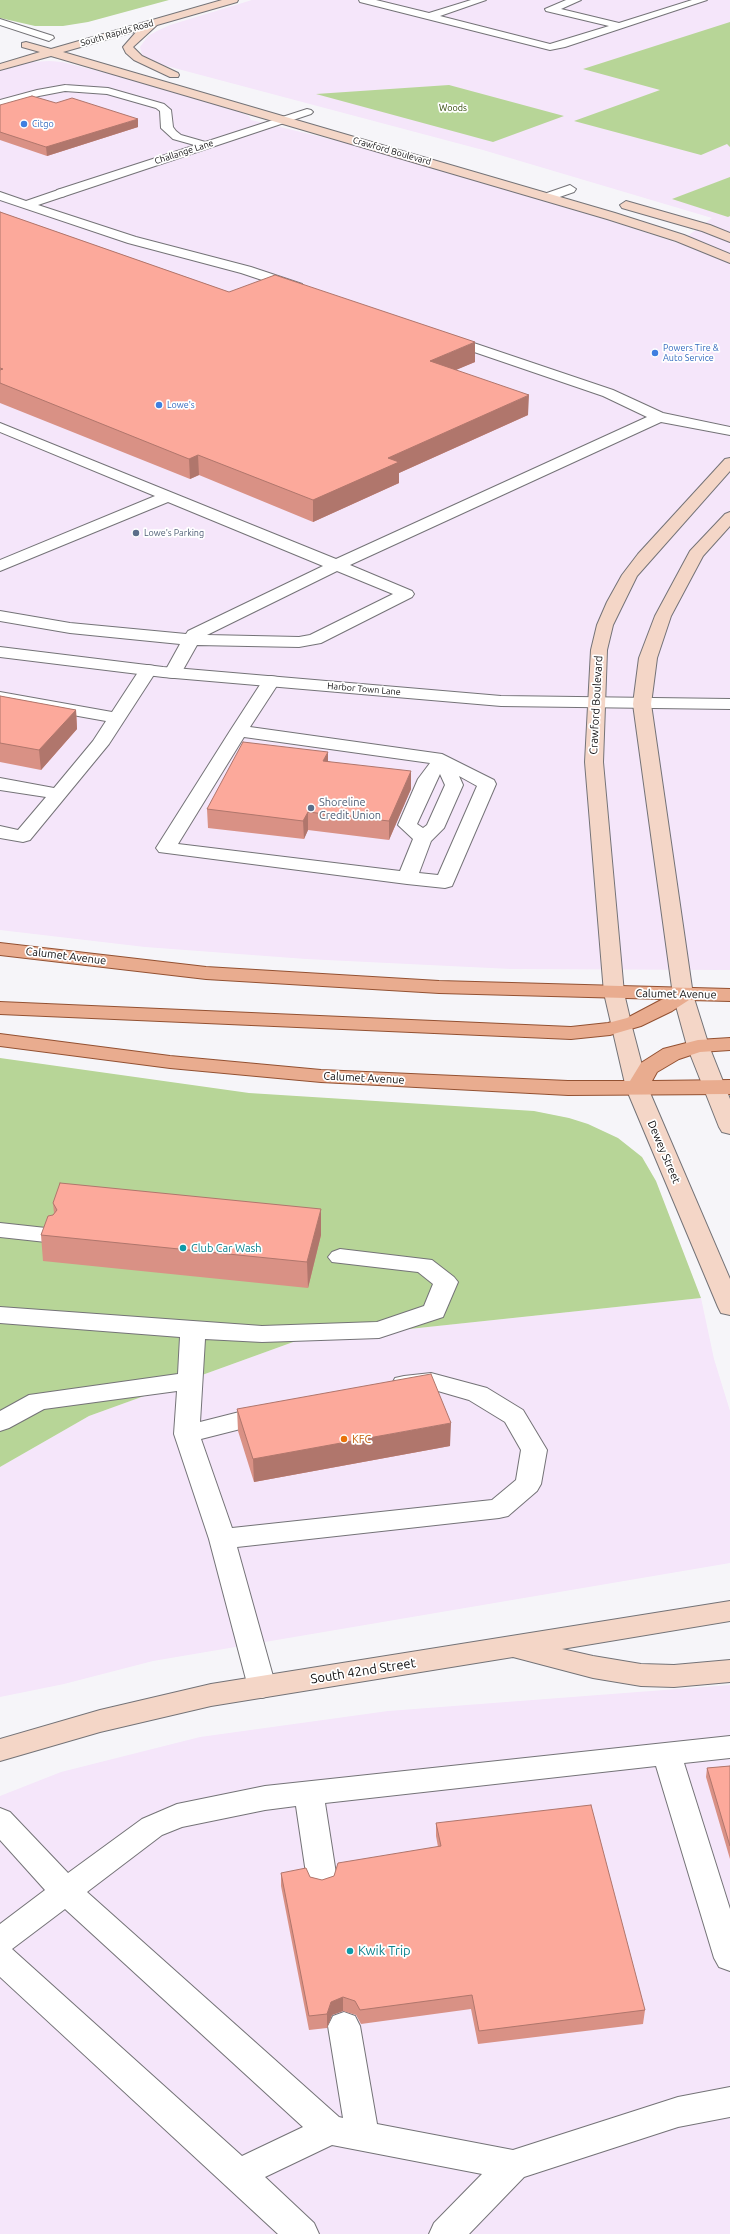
<!DOCTYPE html>
<style>
body{margin:0}
canvas{display:block;background:#f6f5f9}
</style>
<canvas width="730" height="2234"></canvas>
<script>
const ctx = document.querySelector('canvas').getContext('2d');
ctx.lineJoin = 'round';
function fill(path, color) { ctx.fillStyle = color; ctx.fill(path, 'evenodd'); }
const toPath = rows => new Path2D(rows.map(r => 'M' + r).join(''));
function stroke(path, color, width, dash) { ctx.strokeStyle = color; ctx.lineWidth = width; ctx.lineCap = dash ? 'butt' : 'round'; ctx.setLineDash(dash || []); ctx.stroke(path); }
function write(font, color, halo, rows, align = 'center') {
  ctx.font = font + ' Ubuntu,sans-serif'; ctx.lineWidth = 3.5; ctx.setLineDash([]); ctx.textBaseline = 'middle'; ctx.strokeStyle = halo; ctx.fillStyle = color; for (const [text, x, y, turn = 0] of rows) {
    ctx.save(); ctx.translate(x, y); ctx.rotate((+turn || 0) * Math.PI / 180); ctx.textAlign = isNaN(turn) ? turn : align; if (halo) ctx.strokeText(text, 0, 0); ctx.fillText(text, 0, 0); ctx.restore();
  }
}
fill(toPath([
 [252,0,730,0,730,970,511,969,306,959,145,947,0,930,0,71,30,62,50,61,62,62,115,75,230,108,249,116,251,120,351,144,608,220,678,243,712,218,483,150,163,65,142,55,140,47,148,36,157,31,170,25],
 [701,1298,714,1359,730,1411,730,1563,153,1661,64,1684,0,1697,0,1467,89,1416,296,1341],
 [730,1685,730,2234,0,2234,0,1796,61,1772,200,1737,388,1711]
]), '#f5e6fa');
fill(toPath([
 [0,0,169,0,88,22,63,26,35,26,0,18],
 [730,22,730,147,727,144,701,155,574,121,660,90,583,69],
 [449,85,564,116,493,142,316,94],
 [730,177,730,216,728,217,672,199],
 [0,1058,249,1093,534,1111,569,1118,588,1124,618,1138,642,1157,656,1181,701,1298,296,1341,89,1416,0,1467]
]), '#b7d597');
const lane = toPath([
 [359,0,376,0,429,13,471,0,486,0,440,16,550,44,609,26,546,11,545,9,566,0,581,0,561,9,619,23,692,0,707,0,565,47,550,50,360,2,359,0],
 [65,85,108,88,164,104,171,110,173,127,176,131,181,135,209,143,211,145,205,148,173,139,161,128,160,111,156,108,107,94,65,91,39,96,0,107,0,100,37,90,65,85],
 [570,185,576,189,574,192,548,201,542,197,544,194,570,185],
 [61,189,65,190,67,193,65,196,38,205,136,237,251,267,302,284,304,287,302,290,292,290,241,273,128,243,0,200,0,192,26,201,61,189],
 [447,334,613,390,663,413,730,427,730,435,661,422,350,565,412,591,414,594,412,597,321,643,299,647,197,645,179,677,173,678,167,677,164,673,180,644,70,633,0,621,0,611,70,623,186,634,188,631,323,566,168,502,0,571,0,560,155,496,0,432,0,423,336,559,647,417,603,396,442,341,440,338,447,334],
 [337,571,393,594,310,635,299,637,207,635,337,571],
 [148,665,154,666,157,670,109,744,30,840,23,842,0,838,0,826,18,830,46,797,0,790,0,778,54,788,93,741,106,721,0,702,0,692,112,712,142,666,148,665],
 [271,676,277,677,280,681,250,727,442,754,494,780,496,784,452,886,445,888,407,884,159,852,156,848,230,731,265,677,271,676],
 [244,737,430,763,418,779,398,825,413,839,400,871,178,844,244,737],
 [440,774,445,785,427,825,423,828,417,824,440,774],
 [459,776,477,786,438,875,419,873,431,841,444,828,463,785,459,776],
 [0,1223,46,1228,54,1230,58,1235,54,1240,46,1242,0,1237,0,1223],
 [340,1249,432,1260,454,1277,458,1282,443,1317,379,1338,262,1342,205,1339,200,1422,267,1405,276,1408,280,1414,276,1420,201,1439,232,1528,492,1500,516,1480,521,1450,505,1422,469,1400,431,1389,404,1392,395,1390,392,1384,395,1378,404,1376,431,1373,487,1388,523,1410,547,1450,541,1484,537,1491,508,1516,499,1518,237,1547,276,1687,272,1695,262,1698,252,1695,248,1687,209,1539,174,1434,177,1391,44,1409,9,1428,0,1431,0,1411,29,1395,178,1374,180,1337,0,1323,0,1307,262,1326,377,1322,424,1306,433,1284,418,1272,332,1262,328,1257,332,1252,340,1249],
 [730,1736,730,1758,684,1763,730,1909,730,1971,719,1967,714,1958,656,1766,325,1803,337,1880,333,1889,322,1892,311,1889,307,1880,296,1806,265,1810,182,1827,162,1835,87,1892,339,2117,343,2118,328,2026,333,2016,344,2012,355,2016,360,2026,377,2124,513,2150,678,2097,730,2087,730,2117,678,2127,524,2177,469,2234,429,2234,434,2223,482,2174,332,2145,265,2177,314,2223,319,2234,278,2234,0,1977,0,1924,45,1890,0,1840,0,1808,10,1812,68,1873,142,1819,177,1804,265,1786,730,1736],
 [65,1909,303,2127,242,2156,12,1949,65,1909]
]);
const street = toPath([
 [0,19,53,36,54,38,49,41,0,25,0,19],
 [307,109,311,110,313,112,311,114,65,196,61,197,55,193,57,190,307,109],
 [0,647,163,667,501,696,730,699,730,709,501,706,163,677,0,657,0,647]
]);
const secondary = toPath([
 [222,0,238,0,237,2,157,25,133,47,142,56,178,73,179,75,178,77,170,77,134,60,126,53,123,47,137,31,63,52,615,213,684,235,730,254,730,263,676,241,607,219,51,56,0,70,0,64,40,52,22,47,22,43,26,42,51,49,222,0],
 [626,201,710,225,730,233,730,242,702,231,622,208,620,205,626,201],
 [730,458,730,471,637,576,613,625,607,650,603,762,624,993,632,1027,648,1088,730,1279,730,1315,721,1313,718,1307,626,1088,604,993,585,762,591,650,597,625,607,602,622,575,638,554,725,459,730,458],
 [730,512,730,526,703,556,671,616,657,658,651,704,693,995,709,1046,730,1099,730,1134,722,1132,719,1127,687,1046,673,995,633,704,639,658,655,616,690,551,725,514,730,512],
 [730,1601,730,1621,562,1649,593,1656,641,1664,674,1665,730,1660,730,1682,674,1687,641,1686,593,1678,513,1657,211,1706,100,1732,0,1761,0,1739,100,1710,211,1684,730,1601]
]);
const primary = toPath([
 [0,943,206,967,439,981,730,989,730,1001,689,1000,672,1011,641,1026,610,1035,571,1039,0,1014,0,1002,571,1027,608,1023,627,1018,663,999,439,993,206,979,0,955,0,943],
 [0,1034,170,1056,321,1070,568,1081,630,1081,641,1063,663,1049,698,1040,730,1038,730,1050,700,1052,679,1059,657,1072,652,1081,730,1080,730,1094,568,1095,321,1082,170,1068,0,1046,0,1034]
]);
stroke(lane, '#747377', 2);
stroke(street, '#747377', 2);
stroke(secondary, '#747377', 2);
stroke(primary, '#935132', 2);
fill(lane, '#fff');
fill(street, '#fff');
fill(secondary, '#f4d6c7');
fill(primary, '#e9ac8f');
fill(toPath([
 [56,103,138,127,47,156,0,140,0,105],
 [0,212,229,292,475,362,455,370,528,415,399,473,399,483,313,522,199,475,190,479,0,403],
 [0,696,76,710,77,729,41,770,0,762],
 [328,761,411,789,389,840,308,830,304,839,208,828,207,809],
 [53,1203,321,1235,308,1288,43,1261,41,1235,54,1213],
 [237,1409,450,1446,254,1482,238,1431],
 [730,1766,730,1859,706,1777,707,1768],
 [436,1823,645,2010,643,2024,478,2044,471,2009,361,2024,356,2015,343,2011,332,2015,327,2028,309,2030,281,1886,281,1873,310,1877,322,1880,438,1847,436,1836]
]), '#d99185');
fill(toPath([
 [138,119,138,127,47,156,46,147],
 [475,342,475,362,430,381,430,361],
 [529,395,528,415,399,473,399,483,313,522,313,500,388,458],
 [198,455,199,475,190,479,189,459],
 [76,710,77,729,41,770,39,750],
 [328,752,328,770,323,761],
 [411,771,411,789,389,840,389,821],
 [308,812,308,830,304,839,303,821],
 [321,1209,321,1235,308,1288,307,1262],
 [451,1423,450,1446,254,1482,253,1459],
 [343,1997,343,2011,332,2015,327,2028,327,2014,331,2002]
]), '#b0766c');
const building = toPath([
 [32,96,56,103,72,98,138,119,46,147,0,132,0,105,32,96],
 [0,212,229,292,275,275,475,342,430,361,529,395,388,458,399,462,313,500,198,455,189,459,0,383,0,370,3,369,0,368,0,212],
 [0,696,76,710,39,750,0,743,0,696],
 [243,742,328,752,323,761,411,771,389,821,308,812,303,821,207,809,243,742],
 [60,1183,321,1209,307,1262,41,1235,48,1216,53,1215,57,1210,53,1203,60,1183],
 [431,1374,451,1423,253,1459,237,1409,431,1374],
 [730,1766,730,1846,707,1768,730,1766],
 [591,1805,645,2010,479,2031,472,1995,360,2010,355,2001,343,1997,331,2002,327,2014,309,2016,281,1873,306,1868,310,1877,322,1880,334,1876,338,1863,441,1846,436,1823,591,1805]
]);
fill(building, '#fca99b');
stroke(building, '#b0766c', 1);
for (const [x, y, r, color] of [
 [24,124,4,"#3f7fe0"],
 [655,353,4,"#3f7fe0"],
 [159,405,4,"#3f7fe0"],
 [136,533,4,"#5c6f8a"],
 [311,808,4,"#5c6f8a"],
 [183,1248,4,"#0f9aa8"],
 [344,1439,4,"#e8710a"],
 [350,1951,4,"#0f9aa8"]
]) { const dot = new Path2D(); dot.arc(x, y, r, 0, 2 * Math.PI); ctx.fillStyle = color; ctx.fill(dot); stroke(dot, '#fff', 1.5); }
write('9px', '#0f0e0f', '#fff', [
 ["South Rapids Road",117,33,-16],
 ["Crawford Boulevard",392,151,16],
 ["Challange Lane",184,152,-18],
 ["Harbor Town Lane",364,689,5]
]);
write('9px', '#2d4602', '#fff', [
 ["Woods",453,108]
]);
write('9px', '#366cbe', '#fff', [
 ["Citgo",32,124],
 ["Powers Tire &",663,348],
 ["Auto Service",663,358],
 ["Lowe's",167,405]
], 'left');
write('9px', '#4e5e75', '#fff', [
 ["Lowe's Parking",144,533]
], 'left');
write('11px', '#0f0e0f', '#fff', [
 ["Crawford Boulevard",596,705,-87],
 ["Calumet Avenue",66,956,7],
 ["Calumet Avenue",676,994,1],
 ["Calumet Avenue",364,1078,3],
 ["Dewey Street",664,1152,67]
]);
write('11px', '#4e5e75', '#fff', [
 ["Shoreline",319,802],
 ["Credit Union",319,815]
], 'left');
write('11px', '#0d838f', '#fff', [
 ["Club Car Wash",191,1248]
], 'left');
write('11px', '#c56008', '#fff', [
 ["KFC",352,1439]
], 'left');
write('13px', '#0f0e0f', '#fff', [
 ["South 42nd Street",363,1671,-9]
]);
write('13px', '#0d838f', '#fff', [
 ["Kwik Trip",358,1951]
], 'left');
</script>
